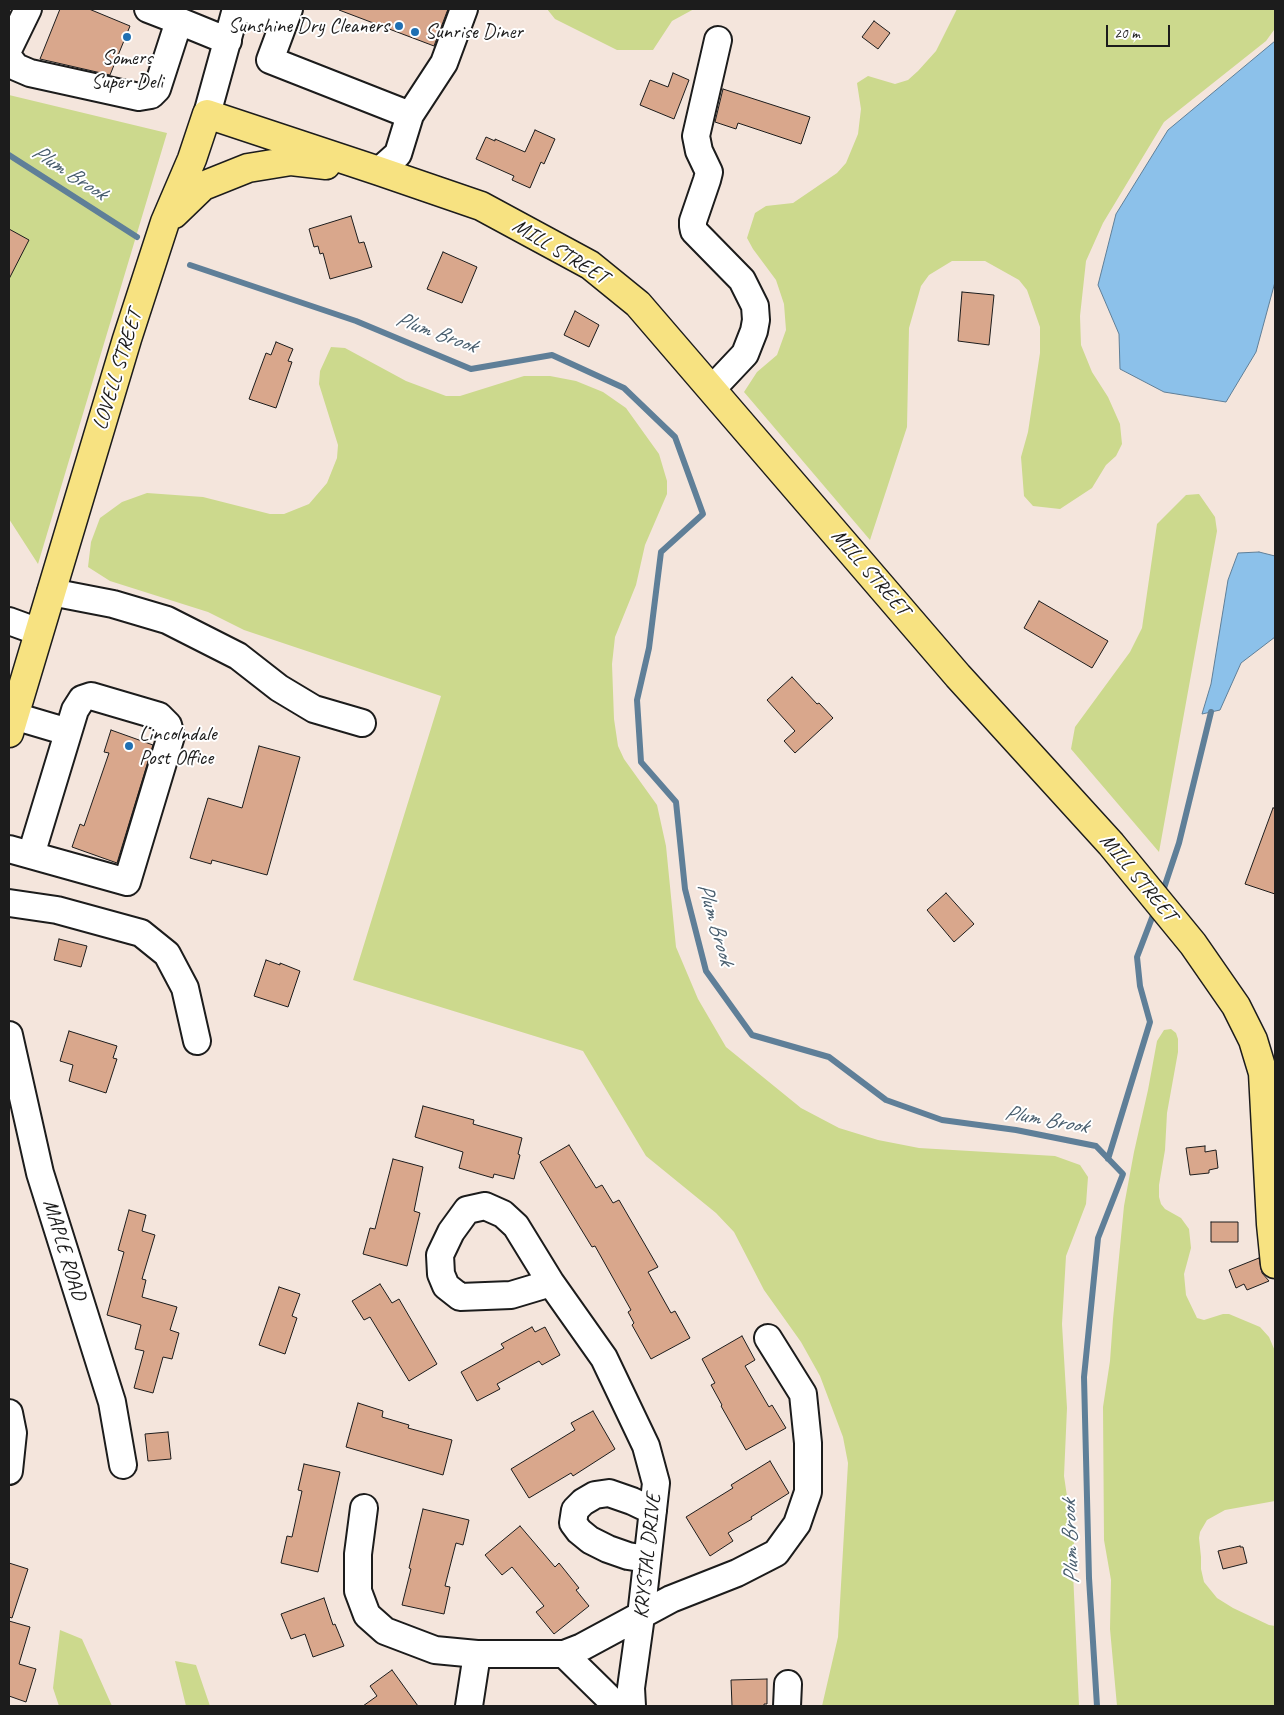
<!DOCTYPE html>
<style>
body{margin:0}
#map{position:relative;width:1284px;height:1715px;overflow:hidden;background:#f4e5dc;font-family:Caveat,sans-serif}
canvas{display:block}
.frame{position:absolute;inset:0;border:10px solid #1c1c1c;pointer-events:none}
.scale{position:absolute;left:1106px;top:25px;width:64px;height:22px;box-sizing:border-box;border:2px solid #1c1c1c;border-top:0;padding-left:6px;font-size:15px;line-height:18px;white-space:nowrap;color:#1c1c1c;-webkit-text-stroke:4px #fff;paint-order:stroke}
</style>
<div id="map">
<canvas width="1284" height="1715"></canvas>
<div class="frame"></div>
<div class="scale">20 m</div>
</div>
<script>
const ctx = document.querySelector('canvas').getContext('2d');
ctx.lineJoin = 'round';
function fill(path, color) { ctx.fillStyle = color; ctx.fill(path, 'evenodd'); }
const toPath = rows => new Path2D(rows.map(r => 'M' + r).join(''));
function stroke(path, color, width, dash) { ctx.strokeStyle = color; ctx.lineWidth = width; ctx.lineCap = dash ? 'butt' : 'round'; ctx.setLineDash(dash || []); ctx.stroke(path); }
function write(font, color, halo, rows, align = 'center') {
  ctx.font = font + ' Caveat,sans-serif'; ctx.lineWidth = 4; ctx.setLineDash([]); ctx.textBaseline = 'middle'; ctx.strokeStyle = halo; ctx.fillStyle = color; for (const [text, x, y, turn = 0] of rows) {
    ctx.save(); ctx.translate(x, y); ctx.rotate((+turn || 0) * Math.PI / 180); ctx.textAlign = isNaN(turn) ? turn : align; if (halo) ctx.strokeText(text, 0, 0); ctx.fillText(text, 0, 0); ctx.restore();
  }
}
fill(toPath([
 [547,9,694,9,672,21,653,50,617,50,555,19],
 [957,9,1275,9,1275,19,1274,30,1266,41,1164,122,1103,223,1086,261,1080,316,1081,345,1092,372,1108,397,1120,424,1122,444,1116,456,1106,465,1092,488,1060,509,1033,506,1024,496,1021,457,1028,432,1040,353,1040,327,1027,290,1019,280,985,261,952,261,929,275,921,286,909,328,907,427,870,540,744,392,757,372,777,355,786,330,784,304,776,280,753,249,747,238,755,213,766,206,793,203,837,173,846,163,858,134,861,109,857,83,868,76,895,84,908,80,918,71,936,51],
 [9,95,167,133,38,564,9,519],
 [331,347,345,348,406,381,446,396,460,396,524,376,550,376,576,381,603,392,626,408,659,454,667,481,667,494,645,545,636,585,615,637,612,664,614,719,618,746,624,759,657,805,666,846,676,947,698,999,726,1047,801,1108,839,1128,878,1140,919,1148,1055,1156,1080,1165,1088,1177,1086,1204,1066,1256,1062,1324,1067,1408,1064,1476,1074,1544,1073,1572,1079,1706,822,1706,838,1637,848,1463,843,1437,820,1376,801,1342,764,1290,734,1232,716,1213,646,1156,583,1051,353,980,441,696,244,630,208,612,110,581,88,567,91,542,100,518,122,502,147,493,203,497,270,514,284,514,309,504,327,483,337,458,338,445,319,384,320,371],
 [1199,494,1215,517,1217,531,1159,852,1071,749,1075,727,1130,652,1142,628,1157,524,1186,495],
 [1171,1029,1176,1033,1178,1039,1178,1052,1167,1113,1165,1150,1159,1185,1159,1197,1161,1204,1165,1209,1181,1218,1189,1229,1191,1248,1184,1274,1186,1295,1197,1318,1204,1320,1223,1314,1229,1314,1260,1327,1269,1337,1275,1351,1275,1501,1225,1510,1207,1520,1200,1532,1199,1538,1201,1557,1201,1569,1204,1582,1217,1598,1233,1608,1269,1625,1275,1626,1275,1706,1117,1706,1110,1629,1111,1580,1104,1540,1103,1407,1110,1361,1113,1319,1124,1206,1134,1152,1148,1090,1157,1041,1164,1030],
 [60,1630,82,1639,112,1706,59,1706,53,1688],
 [175,1661,196,1665,210,1706,186,1706]
]), '#ccd98d');
const water = toPath([
 [1275,41,1275,282,1256,352,1226,402,1164,392,1120,369,1119,334,1098,285,1116,214,1168,130,1275,41],
 [1259,552,1275,556,1275,637,1241,663,1220,710,1202,714,1211,684,1228,580,1238,553,1259,552]
]);
fill(water, '#8cc1ea');
stroke(water, '#5f7f98', 1);
stroke(toPath([
 [9,155,137,237],
 [190,265,356,321,471,369,552,355,624,388,675,437,703,514,661,552,649,648,637,700,641,762,676,802,685,889,706,971,752,1035,829,1057,886,1100,942,1120,1016,1130,1096,1146,1123,1174,1098,1238,1084,1377,1089,1578,1097,1706],
 [1162,894,1179,843,1211,712],
 [1108,1159,1150,1022,1140,986,1137,957,1155,910]
]), '#5f7f98', 6);
const building = toPath([
 [60,9,89,9,130,26,110,75,40,59,60,9],
 [339,9,448,9,434,46,339,10,339,9],
 [874,21,890,33,878,49,862,37,874,21],
 [673,73,689,80,674,119,640,105,650,80,668,87,673,73],
 [723,89,810,117,801,144,738,123,736,129,715,122,723,89],
 [535,130,555,139,544,164,541,162,530,188,512,180,514,176,476,159,486,137,495,141,495,139,525,152,535,130],
 [351,216,359,243,364,242,372,267,330,279,323,253,320,254,318,246,314,247,309,229,351,216],
 [9,229,29,240,9,279,9,229],
 [443,252,477,267,462,303,427,289,443,252],
 [962,292,994,295,989,345,958,341,962,292],
 [575,311,599,325,589,347,564,335,575,311],
 [276,342,293,349,288,361,292,362,276,408,249,399,266,353,271,355,276,342],
 [1039,601,1108,641,1092,668,1024,628,1039,601],
 [792,677,817,704,819,703,833,718,795,753,784,741,795,731,767,700,792,677],
 [111,730,153,745,117,863,72,847,80,824,84,826,109,753,104,752,111,730],
 [259,746,300,757,267,875,212,860,211,864,190,858,208,798,242,808,259,746],
 [1273,808,1275,808,1275,894,1245,884,1273,808],
 [946,893,974,924,954,942,927,910,946,893],
 [59,939,87,946,81,967,54,960,59,939],
 [266,960,280,965,280,963,300,971,288,1007,254,996,266,960],
 [69,1031,117,1046,113,1058,117,1059,106,1093,69,1081,73,1065,60,1061,69,1031],
 [423,1106,474,1120,473,1124,522,1138,518,1154,520,1155,514,1179,494,1174,493,1178,459,1168,463,1152,415,1137,423,1106],
 [569,1145,596,1188,602,1185,613,1203,619,1200,658,1267,648,1272,671,1313,675,1311,690,1338,651,1359,632,1325,634,1323,628,1312,631,1310,595,1246,592,1247,540,1162,569,1145],
 [1205,1146,1205,1152,1216,1150,1218,1168,1209,1170,1209,1173,1190,1175,1186,1148,1205,1146],
 [393,1159,423,1167,414,1211,420,1213,407,1266,363,1254,370,1228,375,1229,393,1159],
 [129,1210,146,1215,142,1231,155,1235,142,1279,146,1280,142,1297,177,1307,170,1330,179,1333,172,1359,163,1357,153,1393,134,1388,144,1351,135,1349,141,1325,107,1315,124,1252,118,1250,129,1210],
 [1211,1222,1238,1222,1238,1242,1211,1242,1211,1222],
 [1259,1258,1262,1273,1269,1281,1247,1290,1244,1284,1236,1288,1229,1270,1259,1258],
 [380,1284,392,1303,399,1299,437,1364,409,1381,370,1317,364,1320,352,1301,380,1284],
 [279,1287,300,1294,292,1316,297,1318,285,1354,259,1345,279,1287],
 [532,1327,535,1332,545,1327,560,1355,542,1365,539,1361,497,1384,500,1389,477,1401,461,1372,504,1348,501,1344,532,1327],
 [742,1336,755,1360,745,1366,769,1407,772,1405,786,1428,746,1450,721,1406,722,1405,711,1385,715,1383,702,1359,742,1336],
 [358,1403,383,1411,382,1417,409,1425,408,1428,452,1440,443,1475,346,1447,358,1403],
 [593,1411,615,1449,573,1476,571,1473,529,1498,511,1469,575,1430,571,1423,593,1411],
 [168,1432,171,1459,148,1461,145,1434,168,1432],
 [770,1461,789,1493,751,1517,752,1519,728,1533,733,1541,710,1556,686,1517,733,1488,731,1485,770,1461],
 [304,1464,340,1472,318,1572,281,1563,287,1536,292,1537,302,1491,298,1490,304,1464],
 [423,1509,469,1520,463,1545,456,1543,445,1586,450,1587,444,1614,402,1605,411,1569,409,1568,423,1509],
 [520,1526,555,1567,559,1563,579,1588,576,1590,589,1606,554,1634,536,1612,544,1606,512,1567,502,1575,485,1555,520,1526],
 [1240,1546,1240,1547,1243,1547,1247,1563,1223,1569,1218,1551,1240,1546],
 [9,1563,28,1569,12,1618,9,1617,9,1563],
 [324,1598,333,1625,335,1624,344,1646,313,1657,305,1634,291,1639,281,1614,324,1598],
 [9,1621,30,1627,19,1664,36,1669,26,1702,9,1696,9,1621],
 [392,1670,418,1706,363,1706,377,1696,370,1686,392,1670],
 [767,1679,767,1704,764,1704,764,1706,732,1706,731,1680,767,1679]
]);
fill(building, '#d9a78c');
stroke(building, '#1c1c1c', 1);
const minor = toPath([
 [148,9,179,21],
 [249,9,283,25],
 [289,9,270,60,410,115,444,63,464,9],
 [9,48,28,9],
 [9,58,16,67,30,73,139,97,151,95,157,89,179,21,228,41],
 [207,114,236,9],
 [379,171,398,154,410,115],
 [712,389,745,354,754,331,756,320,755,306,742,280,694,231,693,226,693,221,707,180,709,172,699,151,696,136,718,40],
 [51,592,113,604,167,620,238,656,279,688,314,709,362,723],
 [9,621,39,632],
 [14,716,68,732],
 [9,849,127,882,171,736,168,725,159,716,91,696,82,699,75,710,31,855],
 [9,903,57,910,141,933,167,954,185,988,197,1041],
 [9,1035,40,1173,112,1402,123,1465],
 [485,1206,503,1214,516,1226,551,1283,511,1295,460,1297,446,1286,441,1274,440,1255,451,1232,467,1210,485,1206],
 [551,1283,604,1358,646,1446,656,1483,641,1616,631,1688,632,1706],
 [9,1413,13,1433,9,1471],
 [364,1508,358,1554,358,1591,367,1615,385,1631,435,1650,477,1654,564,1654,617,1706],
 [647,1559,628,1556,608,1549,590,1540,579,1531,573,1523,575,1510,583,1502,595,1495,609,1493,632,1501,653,1511],
 [564,1654,582,1647,671,1599,737,1573,776,1553,797,1524,808,1492,808,1443,803,1394,768,1338],
 [469,1706,477,1654],
 [787,1706,788,1684]
]);
const major = toPath([
 [174,214,203,186,248,168,291,161,326,165],
 [9,733,127,339,165,222,192,159,207,114,379,171,481,206,590,265,638,304,958,676,1111,844,1193,944,1236,1006,1253,1040,1263,1073,1271,1224,1275,1264]
]);
stroke(minor, '#1c1c1c', 30);
stroke(major, '#1c1c1c', 31);
stroke(minor, '#fff', 26);
stroke(major, '#f7e281', 28);
for (const [x, y, r, color] of [
 [399,26,5,"#1f6fb2"],
 [415,32,5,"#1f6fb2"],
 [127,37,5,"#1f6fb2"],
 [129,746,5,"#1f6fb2"]
]) { const dot = new Path2D(); dot.arc(x, y, r, 0, 2 * Math.PI); ctx.fillStyle = color; ctx.fill(dot); stroke(dot, '#fff', 2); }
write('21px', '#1c1c1c', '#fff', [
 ["Sunshine Dry Cleaners",389,26,"right"],
 ["Sunrise Diner",425,32],
 ["Somers",127,58,"center"],
 ["Super Deli",127,82,"center"],
 ["Lincolndale",139,734],
 ["Post Office",139,758]
], 'left');
write('21px', '#1c1c1c', '#fff', [
 ["MILL STREET",560,252,31],
 ["LOVELL STREET",118,370,-73],
 ["MILL STREET",870,573,49],
 ["MILL STREET",1138,878,50],
 ["MAPLE ROAD",64,1250,73],
 ["KRYSTAL DRIVE",648,1556,-84]
]);
write('italic 22px', '#495e6e', '#fff', [
 ["Plum Brook",69,173,33],
 ["Plum Brook",436,333,20],
 ["Plum Brook",715,924,74],
 ["Plum Brook",1046,1120,10],
 ["Plum Brook",1071,1542,-92]
]);
</script>
